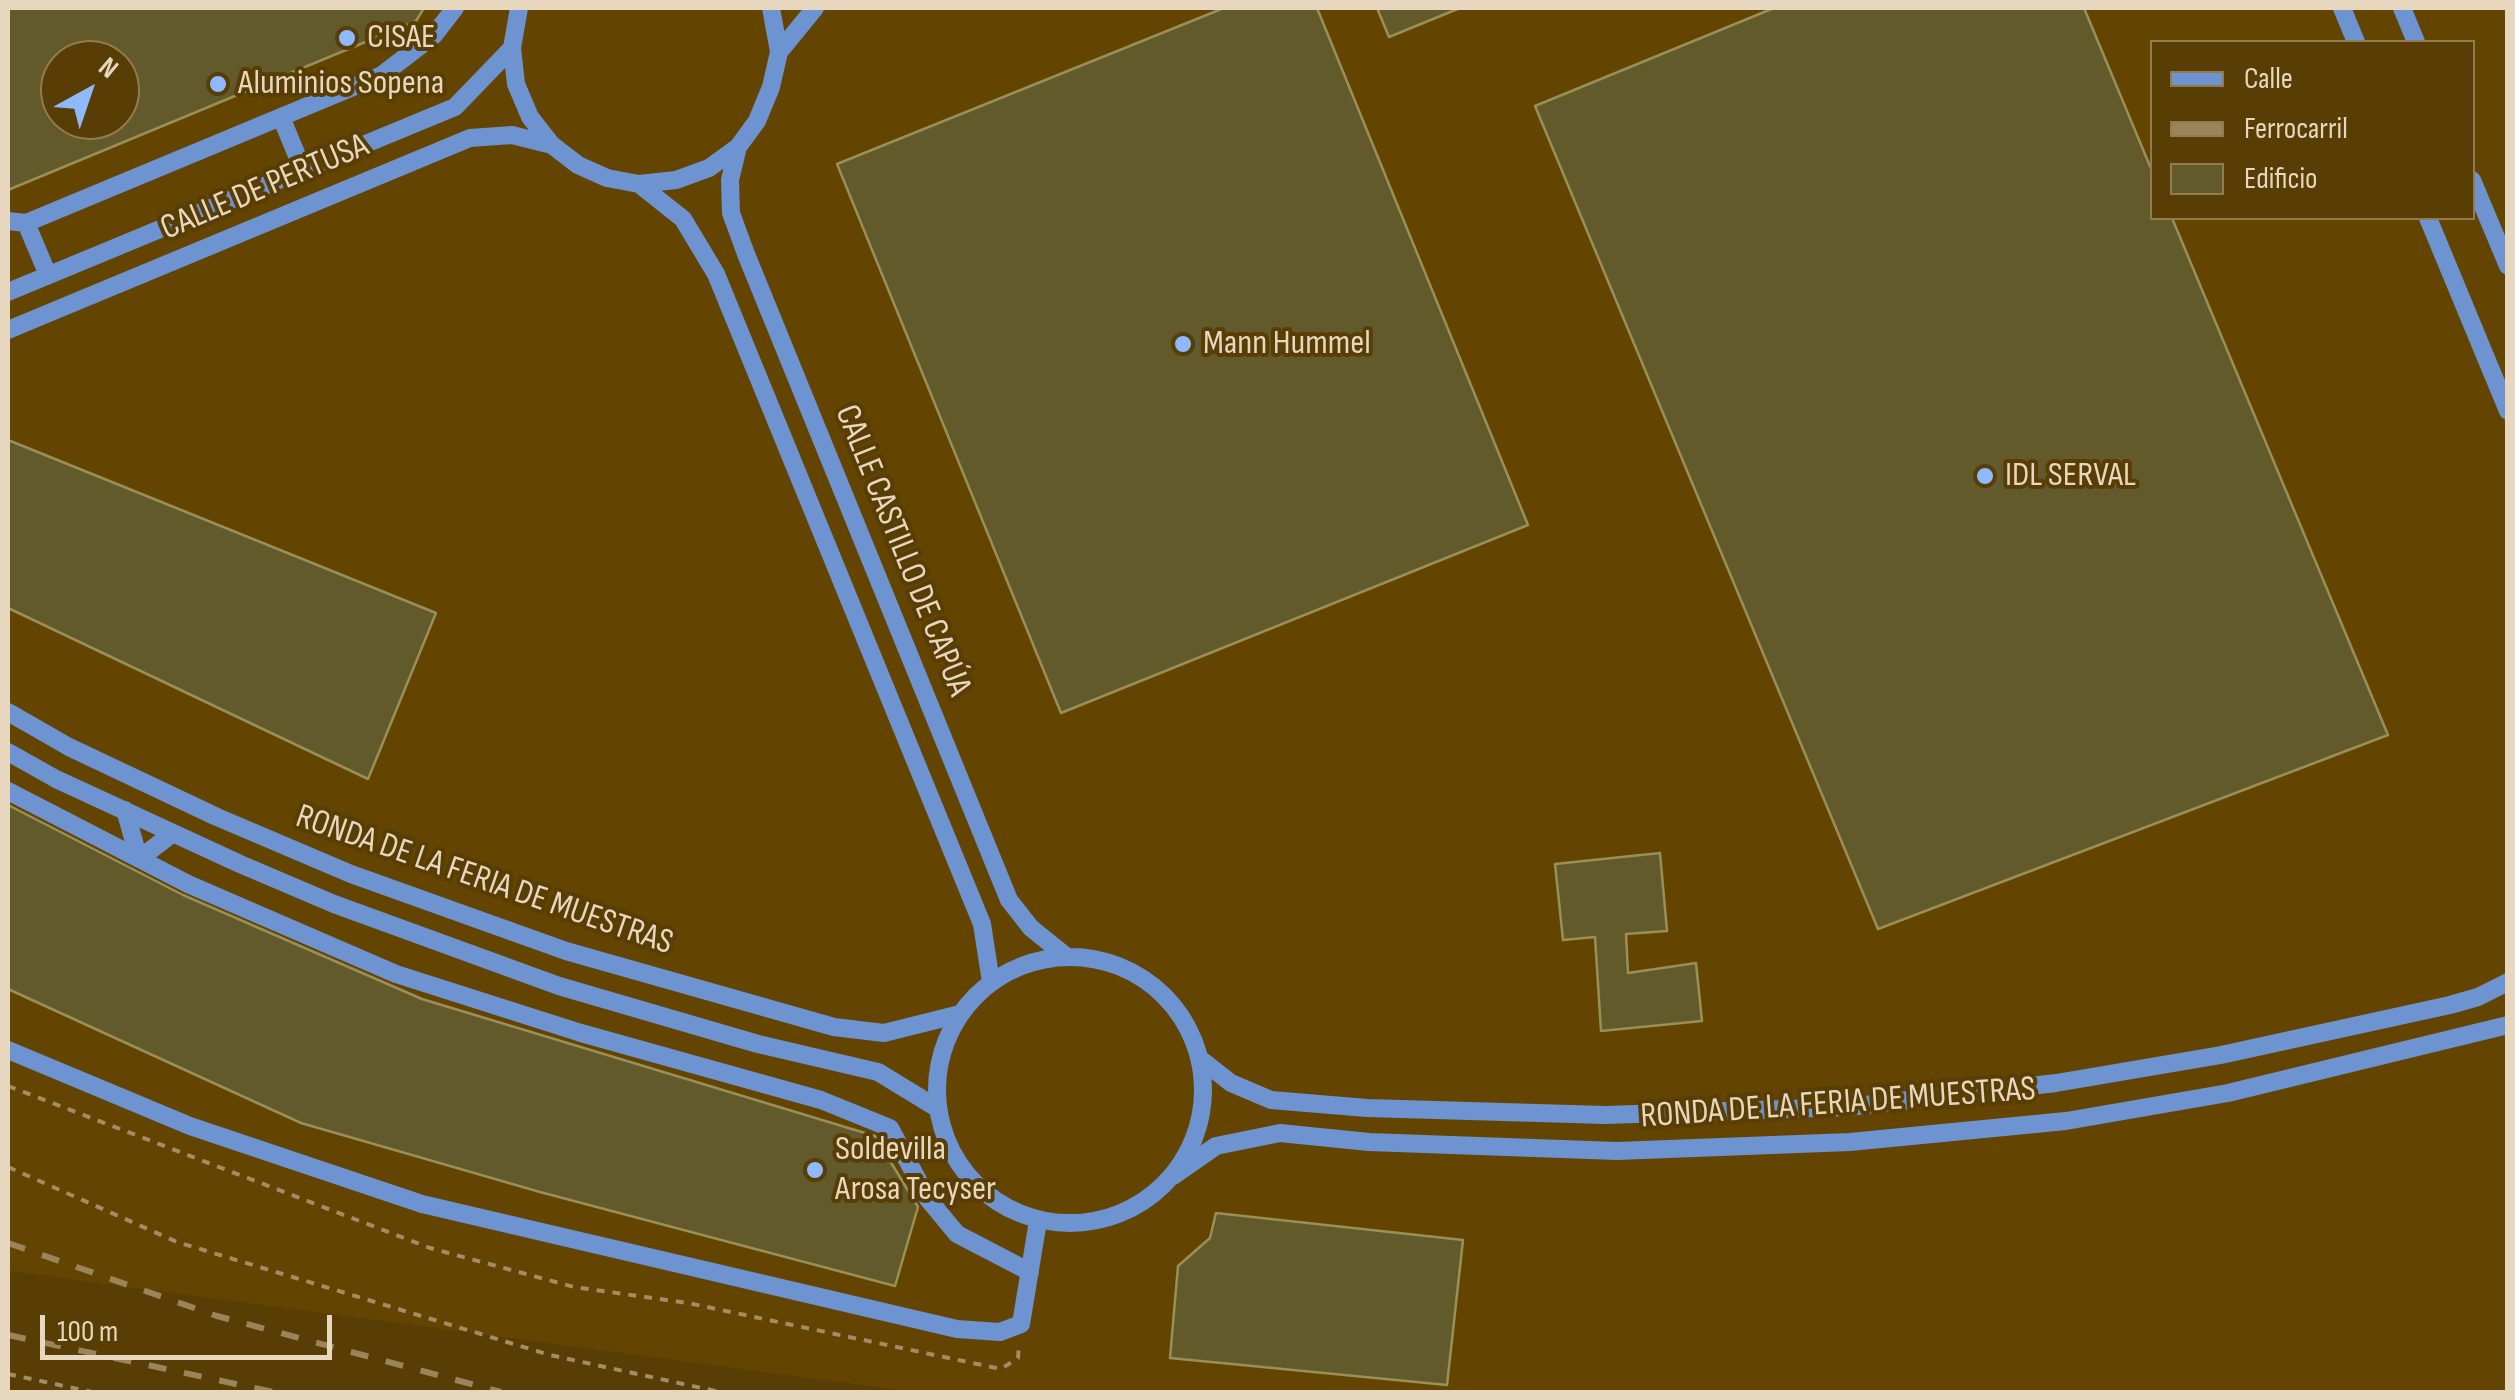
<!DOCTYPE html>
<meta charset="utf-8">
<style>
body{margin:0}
#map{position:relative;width:2515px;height:1400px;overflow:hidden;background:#583d05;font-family:"Sofia Sans Condensed",sans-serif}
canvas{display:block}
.frame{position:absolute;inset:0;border:10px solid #e7d7be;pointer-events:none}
.legend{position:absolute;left:2150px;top:40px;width:325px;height:180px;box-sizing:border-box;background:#583d05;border:2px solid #917b4f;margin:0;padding:12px 18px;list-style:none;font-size:30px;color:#e7d7be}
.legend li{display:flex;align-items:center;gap:20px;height:50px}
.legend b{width:50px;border:2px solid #917b4f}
.north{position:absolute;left:40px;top:40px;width:100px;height:100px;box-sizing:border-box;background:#583d05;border:2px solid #917b4f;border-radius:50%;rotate:40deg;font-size:28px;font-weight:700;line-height:40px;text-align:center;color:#e7d7be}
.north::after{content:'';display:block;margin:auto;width:35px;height:45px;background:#8eb9fd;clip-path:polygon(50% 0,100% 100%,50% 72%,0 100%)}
.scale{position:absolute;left:40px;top:1315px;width:292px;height:45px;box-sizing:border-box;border:5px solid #e7d7be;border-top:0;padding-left:12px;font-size:30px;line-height:35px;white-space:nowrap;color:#e7d7be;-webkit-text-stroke:8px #583d05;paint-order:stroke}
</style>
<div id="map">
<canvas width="2515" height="1400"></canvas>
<div class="frame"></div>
<ul class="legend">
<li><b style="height:12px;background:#6d93d1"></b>Calle</li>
<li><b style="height:12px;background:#9a845a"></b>Ferrocarril</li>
<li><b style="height:28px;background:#625a2b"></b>Edificio</li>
</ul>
<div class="north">N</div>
<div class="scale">100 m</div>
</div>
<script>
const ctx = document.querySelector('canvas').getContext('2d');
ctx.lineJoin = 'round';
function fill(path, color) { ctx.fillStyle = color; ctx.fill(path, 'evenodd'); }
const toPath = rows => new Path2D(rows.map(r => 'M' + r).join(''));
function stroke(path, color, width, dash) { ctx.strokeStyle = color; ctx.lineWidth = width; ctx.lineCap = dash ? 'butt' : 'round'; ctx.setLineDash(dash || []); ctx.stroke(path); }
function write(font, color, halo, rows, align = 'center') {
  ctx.font = font + ' "Sofia Sans Condensed",sans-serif'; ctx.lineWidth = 8; ctx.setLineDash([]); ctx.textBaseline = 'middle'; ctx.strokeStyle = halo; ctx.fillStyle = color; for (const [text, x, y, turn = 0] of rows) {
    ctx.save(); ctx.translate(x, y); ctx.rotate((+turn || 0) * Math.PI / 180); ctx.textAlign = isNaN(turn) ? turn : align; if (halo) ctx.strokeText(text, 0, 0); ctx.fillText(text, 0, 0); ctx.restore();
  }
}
fill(toPath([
 [8,8,2507,8,2507,1392,914,1392,8,1271],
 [2152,42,2472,42,2472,218,2152,218],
 [60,60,120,60,120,120,60,120]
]), '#634400');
const building = toPath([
 [8,8,424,8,416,21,8,190,8,8],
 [60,60,120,60,120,120,60,120,60,60],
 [1224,8,1317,8,1528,525,1061,713,837,164,1224,8],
 [1377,8,1460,8,1389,37,1377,8],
 [1774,8,2084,8,2152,171,2152,218,2172,218,2388,735,1878,929,1535,106,1774,8],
 [8,440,436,613,368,779,8,608,8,440],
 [8,805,183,895,422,999,875,1136,918,1207,895,1286,540,1192,301,1123,8,989,8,805],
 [1660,853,1667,931,1626,934,1628,973,1696,963,1702,1021,1601,1031,1595,937,1563,940,1555,864,1660,853],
 [1216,1213,1463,1240,1447,1385,1170,1358,1178,1266,1210,1238,1216,1213]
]);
fill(building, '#625a2b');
stroke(building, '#999058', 2.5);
stroke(toPath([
 [8,1086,430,1248,574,1287,688,1303,1001,1369,1018,1358,1019,1345],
 [8,1167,177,1242,550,1355,720,1392],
 [8,1374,92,1392]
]), '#a28d65', 4, [8, 8]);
stroke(toPath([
 [519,8,512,48,516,84,530,117,552,145,578,165,607,178,639,184,676,180,709,168,738,147,757,121,771,87,779,52,771,8],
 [2342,8,2356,42],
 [2402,8,2416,42],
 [779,52,815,8],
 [281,117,303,170],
 [738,147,730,180,731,213,746,254,1009,900,1031,928,1067,957],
 [2472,180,2508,266],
 [639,184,683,219,716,274,982,924,991,982],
 [2428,218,2508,411],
 [8,221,26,223,382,75,434,35,455,8],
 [26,223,48,275],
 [8,292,455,107,512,48],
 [8,330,470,138,512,135,552,145],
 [8,712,69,747,217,817,351,874,566,951,834,1027,884,1033,960,1014],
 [8,752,56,779,240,864,334,904,559,986,758,1044,878,1072,937,1108],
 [8,791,188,884,396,974,581,1033,821,1100,890,1128,928,1199,957,1234,1030,1272],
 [125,810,139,859,173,833],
 '937 1090a133 133 0 1 1 266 0a133 133 0 1 1-266 0Z',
 [8,1050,190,1126,422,1204,957,1329,1000,1332,1021,1324,1038,1221],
 [1199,1058,1231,1083,1271,1100,1367,1108,1605,1115,1848,1107,2056,1083,2221,1055,2450,1005,2478,997,2508,982],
 [1173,1176,1216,1146,1280,1133,1369,1142,1617,1151,1850,1142,2066,1121,2228,1093,2508,1025]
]), '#6d93d1', 18);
stroke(toPath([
 [8,1243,217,1316,501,1392],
 [8,1335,273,1392]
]), '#9a845a', 6, [18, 18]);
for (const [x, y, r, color] of [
 [347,38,10,"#8eb9fd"],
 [218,84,10,"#8eb9fd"],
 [1183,344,10,"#8eb9fd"],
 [1985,476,10,"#8eb9fd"],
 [815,1170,10,"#8eb9fd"]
]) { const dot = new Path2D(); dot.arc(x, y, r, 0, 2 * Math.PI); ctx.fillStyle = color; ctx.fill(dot); stroke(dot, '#583d05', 4); }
write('35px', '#e7d7be', '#583d05', [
 ["CISAE",367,38],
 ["Aluminios Sopena",238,84],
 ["Mann Hummel",1203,344],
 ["IDL SERVAL",2005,476],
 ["Soldevilla",835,1150],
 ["Arosa Tecyser",835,1190]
], 'left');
write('35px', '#e7d7be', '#583d05', [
 ["CALLE DE PERTUSA",265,188,-23],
 ["CALLE CASTILLO DE CAPÚA",902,551,68],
 ["RONDA DE LA FERIA DE MUESTRAS",484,881,19],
 ["RONDA DE LA FERIA DE MUESTRAS",1838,1104,-4]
]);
</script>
